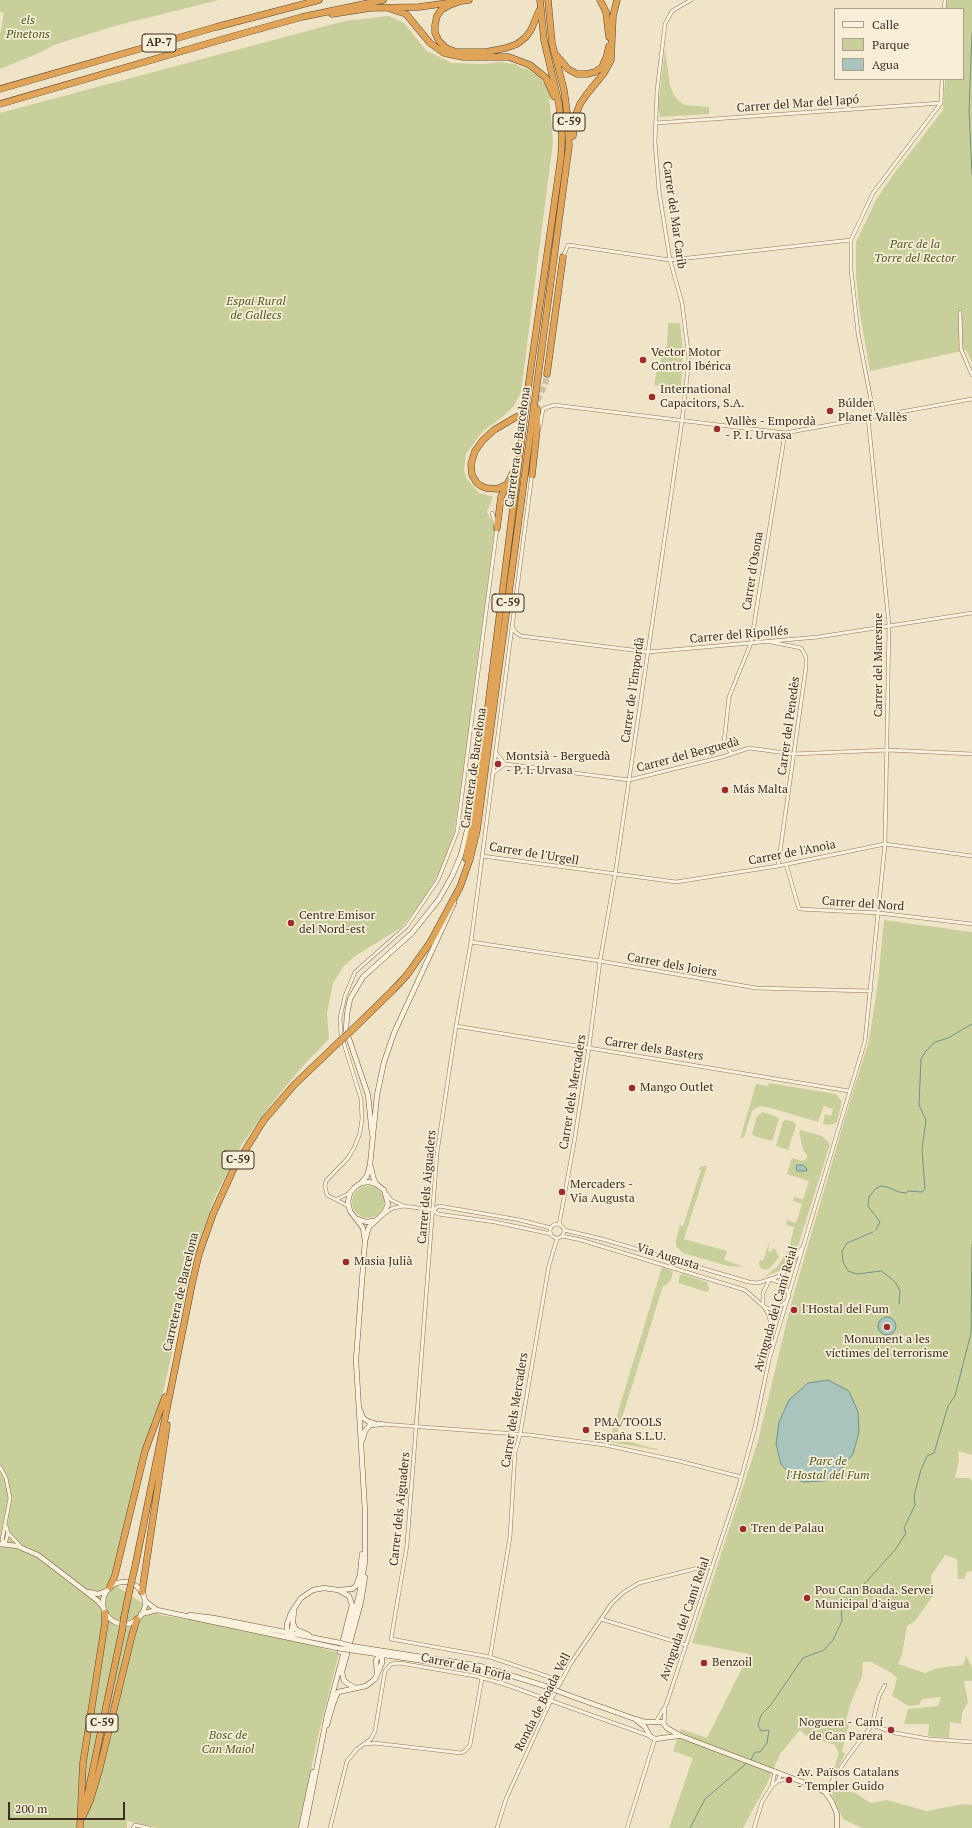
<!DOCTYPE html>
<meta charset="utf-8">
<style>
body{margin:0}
#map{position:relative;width:972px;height:1828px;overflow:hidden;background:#f0e4c8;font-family:"PT Serif",serif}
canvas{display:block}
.legend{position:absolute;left:834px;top:8px;width:130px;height:72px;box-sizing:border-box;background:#f7eed8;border:1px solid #ada18e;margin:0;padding:5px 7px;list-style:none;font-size:12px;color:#3d2e20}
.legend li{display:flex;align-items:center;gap:8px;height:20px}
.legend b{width:20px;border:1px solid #ada18e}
.scale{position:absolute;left:8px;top:1802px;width:117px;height:18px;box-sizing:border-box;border:2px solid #3d2e20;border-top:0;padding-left:5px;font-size:12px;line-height:14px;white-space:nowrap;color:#3d2e20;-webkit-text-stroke:3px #f7eed8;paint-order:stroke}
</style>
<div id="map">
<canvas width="972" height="1828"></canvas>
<ul class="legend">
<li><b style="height:5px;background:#faf1dc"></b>Calle</li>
<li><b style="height:11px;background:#c9cf9b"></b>Parque</li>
<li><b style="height:11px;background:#a9c4bc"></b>Agua</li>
</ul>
<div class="scale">200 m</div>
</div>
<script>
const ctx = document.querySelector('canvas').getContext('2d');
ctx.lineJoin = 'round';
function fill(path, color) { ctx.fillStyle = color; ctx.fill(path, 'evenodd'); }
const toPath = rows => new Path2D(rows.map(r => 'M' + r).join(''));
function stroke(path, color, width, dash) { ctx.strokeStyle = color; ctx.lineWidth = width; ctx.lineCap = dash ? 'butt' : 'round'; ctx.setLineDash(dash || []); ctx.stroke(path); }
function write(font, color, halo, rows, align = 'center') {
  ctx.font = font + ' "PT Serif",serif'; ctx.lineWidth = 3.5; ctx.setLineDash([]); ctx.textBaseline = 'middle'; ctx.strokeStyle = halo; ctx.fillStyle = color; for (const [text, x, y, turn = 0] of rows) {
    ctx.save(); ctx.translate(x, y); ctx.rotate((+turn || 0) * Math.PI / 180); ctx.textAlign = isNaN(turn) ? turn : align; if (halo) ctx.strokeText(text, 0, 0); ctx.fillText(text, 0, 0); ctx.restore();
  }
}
fill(toPath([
 [0,0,219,0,118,25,54,45,39,53,0,69,0,34,4,13,0,12],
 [946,0,972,0,972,363,966,350,870,371,859,308,856,275,856,242,876,200,893,175,943,110,945,79,963,79,963,9,946,9],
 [389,16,404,23,427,51,452,63,484,64,499,62,515,64,524,69,526,68,539,77,548,88,551,100,548,99,550,105,553,142,521,392,514,406,501,418,482,432,466,454,464,470,467,479,479,493,493,497,487,512,495,527,464,770,454,833,445,860,434,882,420,905,402,927,355,956,343,967,333,983,327,1013,329,1039,302,1067,273,1102,242,1144,214,1199,195,1255,158,1413,141,1460,110,1582,160,1615,198,1621,307,1644,339,1653,318,1736,299,1828,157,1828,127,1821,127,1828,0,1828,0,113,345,21],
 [665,49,670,86,675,97,684,105,709,107,709,114,660,117,658,107],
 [668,323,680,323,683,353,681,389,654,385,657,369,667,345],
 [884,920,972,932,972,1455,958,1451,959,1460,955,1478,969,1478,972,1481,972,1571,967,1572,964,1579,958,1579,957,1559,945,1555,931,1576,933,1596,915,1621,907,1626,902,1655,898,1664,925,1673,938,1668,963,1665,966,1656,972,1667,972,1681,964,1681,968,1702,962,1713,961,1724,950,1722,949,1738,928,1736,929,1724,904,1724,908,1709,938,1706,941,1697,922,1699,919,1705,909,1706,892,1696,897,1678,890,1672,871,1662,863,1662,862,1676,850,1705,846,1721,849,1724,842,1751,845,1754,835,1774,830,1780,839,1753,835,1745,805,1735,800,1730,780,1754,767,1784,743,1828,669,1828,693,1758,673,1751,681,1729,707,1738,749,1654,692,1643,758,1441,792,1300,853,1091,869,1041,878,981],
 [769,1083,836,1094,842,1102,837,1122,830,1125,823,1124,825,1114,831,1116,833,1109,824,1106,818,1122,771,1108,760,1106,752,1111,744,1137,740,1139,756,1084,768,1086],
 [763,1112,777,1117,779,1119,773,1139,771,1141,754,1136,752,1134,757,1116],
 [786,1120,794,1122,796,1125,788,1150,776,1146,783,1121],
 [801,1130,822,1136,830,1144,795,1256,782,1270,764,1277,777,1267,789,1249,794,1227,786,1225,787,1220,796,1223,802,1204,793,1201,794,1197,803,1199,809,1181,787,1174,792,1158,803,1161,807,1158,807,1155,803,1150,799,1132],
 [702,1166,707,1166,684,1239,727,1251,724,1260,745,1267,728,1266,683,1253,676,1246,676,1240,680,1225,683,1226,701,1170,698,1169],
 '352 1202a16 16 0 1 1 32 0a16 16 0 1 1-32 0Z',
 [770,1240,768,1251,771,1252,773,1248,775,1249,779,1257,770,1268,765,1270,760,1268,759,1263,760,1260,763,1261],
 [662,1267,673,1271,671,1280,665,1286,663,1286,617,1434,618,1438,651,1448,659,1449,657,1450,609,1442],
 [683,1274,707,1282,709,1288,708,1292,678,1283,680,1275],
 [834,1788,855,1793,871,1803,887,1800,926,1811,963,1804,972,1805,972,1828,862,1828,843,1819,831,1793]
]), '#c9cf9b');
const water = toPath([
 [797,1165,803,1165,807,1169,807,1171,797,1171,796,1167,797,1165],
 '878 1326a9 9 0 1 1 18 0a9 9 0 1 1-18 0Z',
 [828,1380,849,1391,858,1412,859,1432,853,1454,840,1470,824,1481,803,1482,791,1476,781,1464,776,1444,779,1422,789,1400,808,1383,828,1380]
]);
fill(water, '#a9c4bc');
stroke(water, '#6f938a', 1);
stroke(toPath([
 [972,33,969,110,972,174],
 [876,1230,880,1222,868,1206,869,1197,875,1189,881,1186,887,1187,899,1192,906,1193,908,1191,922,1192,925,1189,922,1150,926,1120,919,1105,921,1059,925,1052,935,1042,948,1038,972,1024],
 [873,1232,847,1243,842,1251,843,1262,848,1271,857,1274,881,1271,888,1276,896,1283,900,1291,899,1304],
 [751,1760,755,1752,760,1752,767,1743,769,1730,761,1731,758,1725,761,1715,770,1706,803,1658,824,1650,833,1640,842,1621,841,1606,866,1582,895,1550,906,1533,904,1528,915,1505,914,1496,921,1470,927,1456,934,1453,948,1406,955,1396,971,1333,972,1244],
 [690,1828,705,1799,747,1763]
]), '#6f938a', 1);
stroke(toPath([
 [516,417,528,409,538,399,545,385,547,374]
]), '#ccc0a6', 6, [6, 3]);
const street = toPath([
 [944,9,945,0],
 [656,123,941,103],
 [563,257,568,245,670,260,851,240],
 [960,312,961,349,972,375],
 [874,416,858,333,851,270,851,240,873,193,941,103,942,79],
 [540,425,543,409,554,405,785,433,972,399],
 [532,474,471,942,456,1026,437,1153,407,1545,391,1639,490,1657,561,1681],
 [512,626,515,632,521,636,648,652,818,637,972,613],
 [771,642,801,648,806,657,806,667,778,866],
 [495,752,505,764,629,780,722,757,749,748,793,754,888,750,972,754],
 [732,754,724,743,729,697,751,643,785,433],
 [492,774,505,764],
 [482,856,676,882,778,866,885,844,972,856],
 [786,864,799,909,879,913,972,924],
 [471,942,600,961,756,988,871,991],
 [456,1026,849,1091],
 [387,1194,391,1200,404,1206,433,1210,438,1214,495,1222,551,1234],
 [337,1199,350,1193],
 [348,1206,327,1195,325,1186,326,1181,348,1158,354,1148,360,1133,362,1119,361,1099,341,1034,340,1018,345,996,355,972,407,926,438,880,457,832,497,528,492,513],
 [433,1210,439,1206,520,1220,551,1228],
 [385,1213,393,1208,404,1206],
 '550 1231a7 7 0 1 1 14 0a7 7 0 1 1-14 0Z',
 [559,1225,574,1143,589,1047,600,961,615,875,682,421,689,359,682,303,670,260,659,191,655,142,657,91,665,24,672,11,691,0],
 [564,1230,602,1239,749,1282,758,1283,780,1276,789,1268,801,1249],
 [562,1236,581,1240,745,1290,763,1306,768,1313,772,1328,771,1349],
 [770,1279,784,1284,788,1292,789,1297,785,1303,776,1309,772,1310,763,1306,763,1293,770,1279],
 [382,1424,530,1435,605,1445,679,1461,741,1477],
 [0,1467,6,1478,10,1498,2,1540,5,1544],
 [6,1526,8,1533,21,1547],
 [5,1544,8,1533],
 [601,1619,686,1645],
 [490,1657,510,1537,515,1452,520,1435,549,1265,557,1239],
 [657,1720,666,1705,739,1486,755,1427,769,1360,865,1041,885,844,889,625,868,417],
 [664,1724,665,1709],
 [872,1725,895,1733,929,1739,972,1742],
 [366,1744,374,1743,461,1753,465,1751,470,1745,482,1678],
 [778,1781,792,1778],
 [772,1786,778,1781,781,1773],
 [825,1792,848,1757,872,1725,879,1696,885,1685],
 [133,1828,135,1825,149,1828],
 [330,1828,347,1761,357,1749,371,1739,375,1731,385,1671,391,1664,400,1663,475,1676,504,1684,650,1736],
 [497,1828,506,1799,551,1700,571,1663,612,1603,624,1592,639,1583,702,1567,712,1567],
 [627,1828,655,1739],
 [754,1828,762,1802,772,1786,775,1771]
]);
const secondary = toPath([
 [372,1134,368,1095,346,1030,347,1014,350,999,363,977,412,933,439,899,452,876,461,855,473,806],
 [371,1167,373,1177,376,1184],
 [361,1183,367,1176,370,1165,377,1095,384,1062,394,1033,454,903],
 [358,1219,366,1222,374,1221],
 [360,1410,363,1418,369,1422,374,1423],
 [362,1441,365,1431,370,1425,382,1424],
 [0,1544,17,1546,38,1555,98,1601,103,1607],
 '103 1603a21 21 0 1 1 42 0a21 21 0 1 1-42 0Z',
 [340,1591,349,1596,352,1605,340,1652],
 [88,1592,98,1594,106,1591],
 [145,1601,157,1610,337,1648],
 [141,1614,157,1610],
 [190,1615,214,1618,340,1643],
 [294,1625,295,1629,309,1635],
 [287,1635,292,1630,294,1611],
 [293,1637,287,1631,287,1624,291,1613,301,1598,313,1590,324,1588,338,1590,352,1589,356,1586,360,1575,362,1554],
 [351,1646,480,1666,545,1686],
 [350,1650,486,1670],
 [377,1674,376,1660,381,1653],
 [355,1688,344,1681,342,1672,361,1602,365,1577],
 [568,1695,635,1719,645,1722,662,1722,667,1728,681,1736,818,1788,825,1792,832,1802,837,1814,837,1828],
 [636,1720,645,1727,650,1736,655,1739,678,1736],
 [327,1725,333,1704,338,1692,366,1686,375,1679,382,1663,382,1656,379,1652],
 [301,1828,313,1772],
 [305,1828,327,1715,359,1595,365,1562,365,1511,356,1360,365,1241,369,1227,384,1213,388,1204,384,1190,376,1184,369,1182,361,1183,355,1187,350,1193,348,1202,350,1211,363,1228,365,1241]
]);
const highway = toPath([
 [600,0,606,12,609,37],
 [461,1,450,5,441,10,437,16,435,25,435,33,439,41,446,48,456,52,486,52,506,48,517,44,526,37,531,30,539,11],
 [388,8,406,14,430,43,444,53,463,57,509,57,530,65,546,78,554,96],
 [332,14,370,8,419,7,469,0],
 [557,56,568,69,577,74,587,74,595,72,602,67,606,58,609,46],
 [0,89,216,27,319,0],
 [0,104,241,34,302,17,383,0],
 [573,136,575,117,580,104,587,94,604,73,611,60,613,16,617,0],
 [547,374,563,257],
 [532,475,537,429,537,409],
 [508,484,497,489,486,488,481,486,477,483,472,475,471,464,475,451,483,440,494,430,516,417],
 [497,528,501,497,516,466],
 [466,858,474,818,529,381,561,157,562,136,559,104,544,40,540,0],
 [351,1031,393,990,407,975,431,941,460,887,470,859,477,830,569,146,567,112,564,90,552,43,548,0],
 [136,1562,192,1284,199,1254,213,1214,234,1168,264,1120,294,1085,340,1041],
 [110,1587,115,1575,145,1451,165,1397],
 [142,1592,167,1425],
 [124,1617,129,1593],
 [85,1807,122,1631],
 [83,1816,90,1801,99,1771,132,1635,137,1619],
 [80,1828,83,1763,105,1623,105,1613]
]);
stroke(street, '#8d765c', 4);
stroke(secondary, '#6f573f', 5.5);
stroke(highway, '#5b4430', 7);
stroke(street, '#faf1dc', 3);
stroke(secondary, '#faf1dc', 4.5);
stroke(highway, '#e0a458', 6);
const secondaryBridge = toPath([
 [340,1643,351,1646],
 [337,1648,350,1650],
 [545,1686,568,1695]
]);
const highwayBridge = toPath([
 [340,1041,351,1031],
 [129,1593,136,1562],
 [122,1631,124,1617]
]);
stroke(secondaryBridge, '#6f573f', 5.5, []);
stroke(highwayBridge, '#5b4430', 7, []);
stroke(secondaryBridge, '#faf1dc', 4.5);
stroke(highwayBridge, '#e0a458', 6);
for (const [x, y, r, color] of [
 [643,360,4,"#9e2a2b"],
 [652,397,4,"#9e2a2b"],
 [830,411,4,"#9e2a2b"],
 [717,429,4,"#9e2a2b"],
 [498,764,4,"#9e2a2b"],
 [725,790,4,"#9e2a2b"],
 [291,923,4,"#9e2a2b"],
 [632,1088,4,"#9e2a2b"],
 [562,1192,4,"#9e2a2b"],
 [346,1262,4,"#9e2a2b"],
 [794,1310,4,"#9e2a2b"],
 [887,1327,4,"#9e2a2b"],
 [586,1430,4,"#9e2a2b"],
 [743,1529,4,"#9e2a2b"],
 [807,1598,4,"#9e2a2b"],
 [704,1663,4,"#9e2a2b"],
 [891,1730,4,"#9e2a2b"],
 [789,1780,4,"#9e2a2b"]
]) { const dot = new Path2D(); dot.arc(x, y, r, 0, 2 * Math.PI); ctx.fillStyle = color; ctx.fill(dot); stroke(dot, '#f7eed8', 1.5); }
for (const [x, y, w] of [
 [159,43,34],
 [569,122,32],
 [508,603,32],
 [238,1160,32],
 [102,1723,32]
]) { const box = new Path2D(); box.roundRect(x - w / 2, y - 9, w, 18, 3); ctx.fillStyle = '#f7eed8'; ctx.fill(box); stroke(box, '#3d2e20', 1); }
write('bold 11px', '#3d2e20', null, [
 ["AP-7",159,43],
 ["C-59",569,122],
 ["C-59",508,603],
 ["C-59",238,1160],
 ["C-59",102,1723]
]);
write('italic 12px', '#4d5a26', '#f7eed8', [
 ["els",28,21],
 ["Pinetons",28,35],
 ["Parc de la",915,245],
 ["Torre del Rector",915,259],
 ["Espai Rural",256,302],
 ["de Gallecs",256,316],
 ["Parc de",828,1462],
 ["l'Hostal del Fum",828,1476],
 ["Bosc de",228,1736],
 ["Can Maiol",228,1750]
]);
write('12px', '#3d2e20', '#f7eed8', [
 ["Carrer del Mar del Japó",798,104,-4],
 ["Carrer del Mar Carib",674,215,82],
 ["Carretera de Barcelona",518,447,-82],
 ["Carrer d'Osona",753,571,-81],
 ["Carrer del Ripollés",739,635,-5],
 ["Carrer del Maresme",879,665,-90],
 ["Carrer de l'Empordà",633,690,-82],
 ["Carrer del Penedès",789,726,-82],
 ["Carrer del Berguedà",688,755,-15],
 ["Carretera de Barcelona",474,768,-82],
 ["Carrer de l'Anoia",792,853,-11],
 ["Carrer de l'Urgell",534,854,9],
 ["Carrer del Nord",863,904,4],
 ["Carrer dels Joiers",672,965,10],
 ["Carrer dels Basters",654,1049,9],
 ["Carrer dels Mercaders",573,1092,-81],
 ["Carrer dels Aiguaders",427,1187,-85],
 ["Via Augusta",668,1257,17],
 ["Carretera de Barcelona",181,1292,-77],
 ["Avinguda del Camí Reial",776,1309,-74],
 ["Carrer dels Mercaders",515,1410,-81],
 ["Carrer dels Aiguaders",400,1509,-84],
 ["Avinguda del Camí Reial",685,1619,-71],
 ["Carrer de la Forja",466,1667,12],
 ["Ronda de Boada Vell",543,1702,-63]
]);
write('12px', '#3d2e20', '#f7eed8', [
 ["Vector Motor",651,353],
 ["Control Ibérica",651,367],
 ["International",660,390],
 ["Capacitors, S.A.",660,404],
 ["Búlder",838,404],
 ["Planet Vallès",838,418],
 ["Vallès - Empordà",725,422],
 ["- P. I. Urvasa",725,436],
 ["Montsià - Berguedà",506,757],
 ["- P. I. Urvasa",506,771],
 ["Más Malta",733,790],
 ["Centre Emisor",299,916],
 ["del Nord-est",299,930],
 ["Mango Outlet",640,1088],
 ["Mercaders -",570,1185],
 ["Via Augusta",570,1199],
 ["Masia Julià",354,1262],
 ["l'Hostal del Fum",802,1310],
 ["Monument a les",887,1340,"center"],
 ["víctimes del terrorisme",887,1354,"center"],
 ["PMA/TOOLS",594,1423],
 ["España S.L.U.",594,1437],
 ["Tren de Palau",751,1529],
 ["Pou Can Boada. Servei",815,1591],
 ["Municipal d'aigua",815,1605],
 ["Benzoil",712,1663],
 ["Noguera - Camí",883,1723,"right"],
 ["de Can Parera",883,1737,"right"],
 ["Av. Països Catalans",797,1773],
 ["- Templer Guido",797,1787]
], 'left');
</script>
